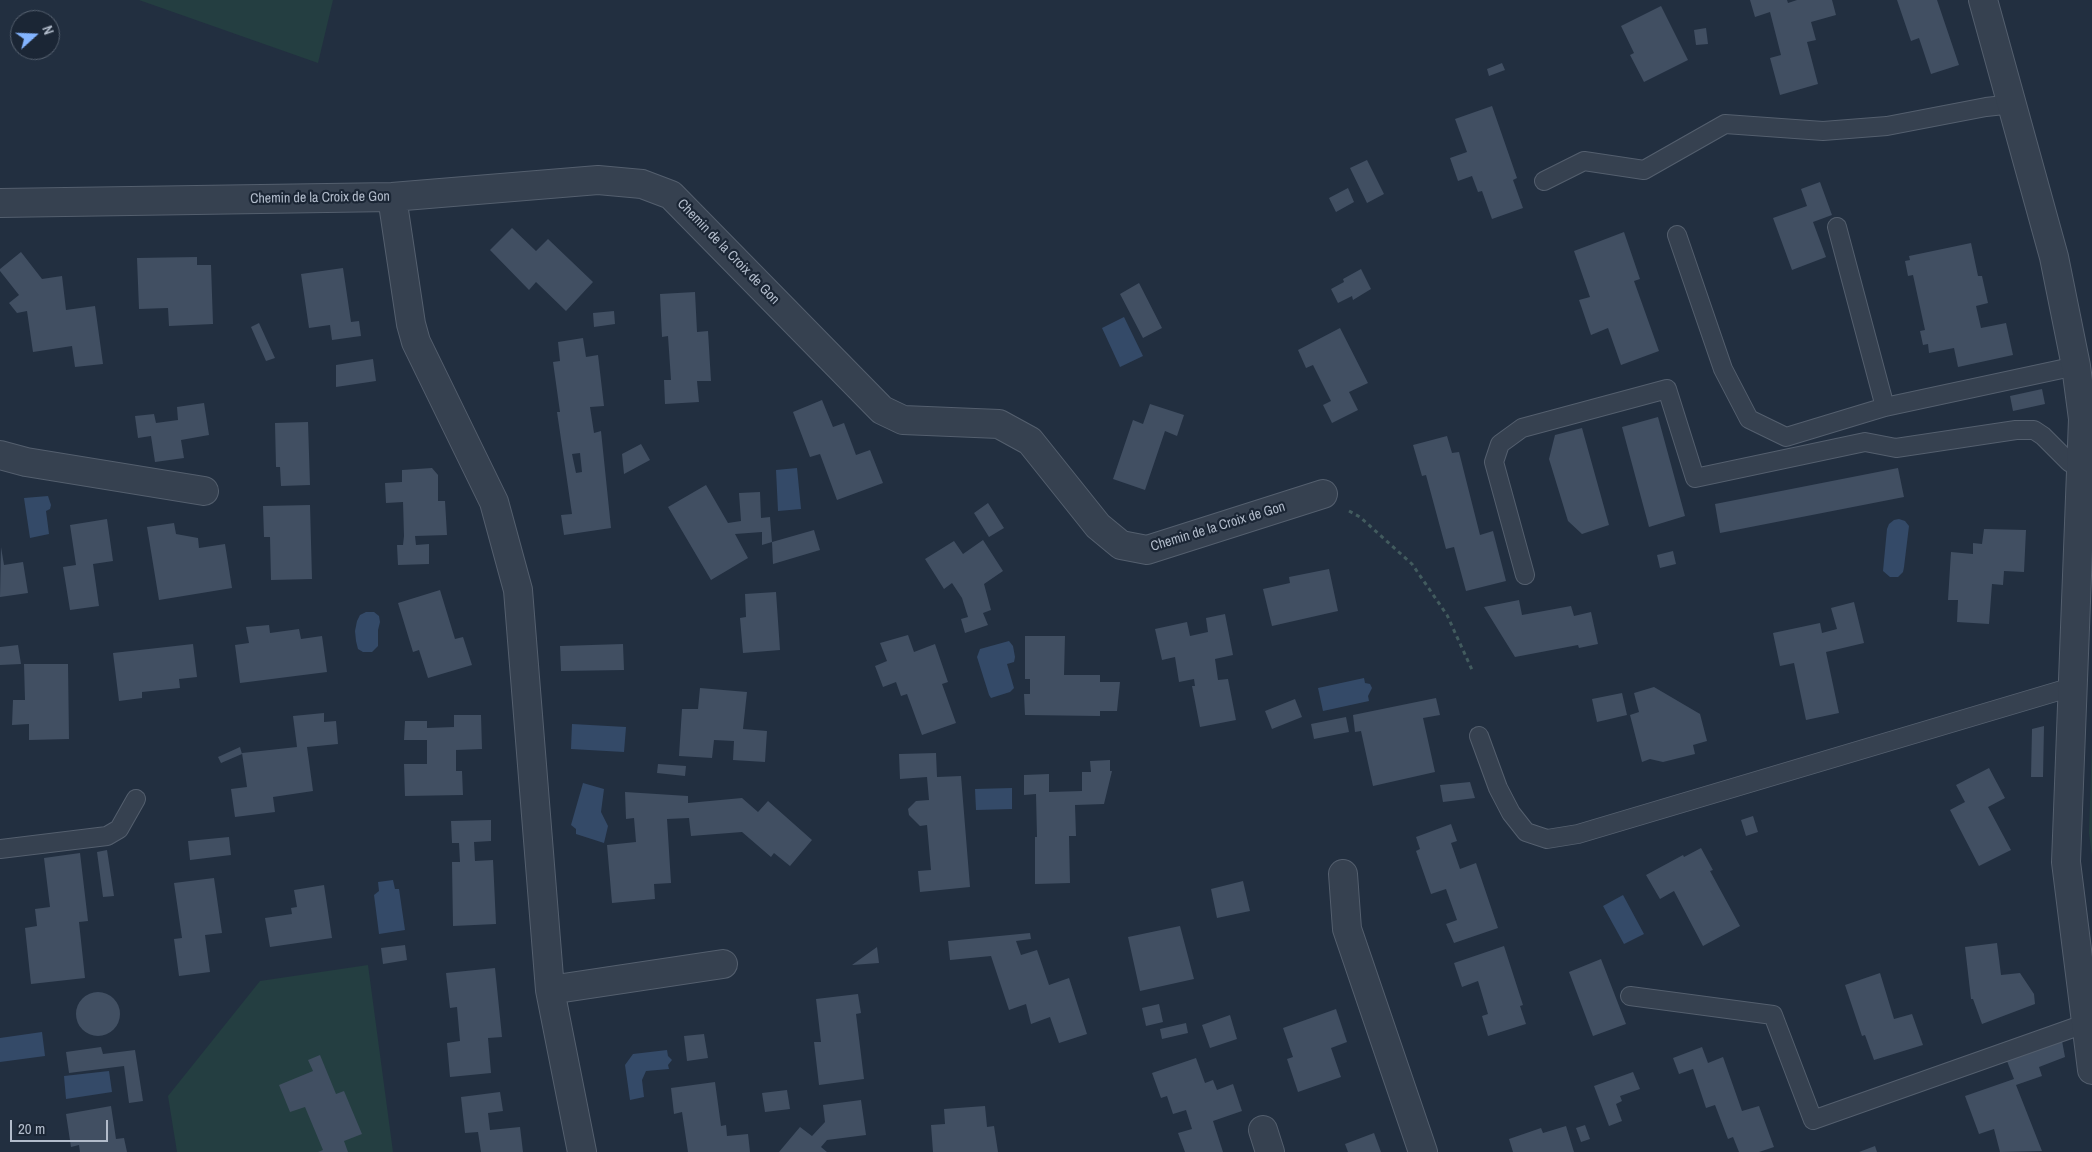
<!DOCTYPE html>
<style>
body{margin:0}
#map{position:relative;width:2092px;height:1152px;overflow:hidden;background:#222f40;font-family:"Archivo Narrow",sans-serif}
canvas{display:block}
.north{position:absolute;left:10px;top:10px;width:50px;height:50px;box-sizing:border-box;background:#1b2635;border:1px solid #576271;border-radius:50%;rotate:70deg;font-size:14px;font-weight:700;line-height:20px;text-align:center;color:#b2bccb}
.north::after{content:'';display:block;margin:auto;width:18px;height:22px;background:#83b4ff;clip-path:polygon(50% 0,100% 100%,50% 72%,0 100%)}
.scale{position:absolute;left:10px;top:1120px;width:98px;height:22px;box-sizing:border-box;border:2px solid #b2bccb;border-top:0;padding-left:6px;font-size:15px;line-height:18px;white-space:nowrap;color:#b2bccb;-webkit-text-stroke:4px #1b2635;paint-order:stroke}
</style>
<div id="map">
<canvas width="2092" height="1152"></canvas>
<div class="north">N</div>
<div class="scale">20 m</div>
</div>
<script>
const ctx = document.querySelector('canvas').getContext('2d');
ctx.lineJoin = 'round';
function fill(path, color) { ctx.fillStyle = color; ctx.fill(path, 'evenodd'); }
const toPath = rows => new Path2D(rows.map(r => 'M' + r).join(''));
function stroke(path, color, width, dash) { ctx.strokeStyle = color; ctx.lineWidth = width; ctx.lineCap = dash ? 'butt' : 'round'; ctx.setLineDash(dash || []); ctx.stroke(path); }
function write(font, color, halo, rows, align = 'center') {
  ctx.font = font + ' "Archivo Narrow",sans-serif'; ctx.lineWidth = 4.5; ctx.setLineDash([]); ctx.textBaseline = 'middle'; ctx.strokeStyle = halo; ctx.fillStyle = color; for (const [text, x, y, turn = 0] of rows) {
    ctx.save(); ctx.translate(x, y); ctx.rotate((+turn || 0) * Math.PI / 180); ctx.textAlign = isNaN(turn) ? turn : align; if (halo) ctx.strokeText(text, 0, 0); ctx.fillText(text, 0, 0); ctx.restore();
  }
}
fill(toPath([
 [139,0,333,0,318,63],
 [2092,739,2092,856,2089,833],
 [368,965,393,1152,177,1152,168,1096,260,981]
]), '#243e41');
fill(toPath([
 [1124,317,1143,356,1120,367,1102,328],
 [797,468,801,509,778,511,776,470],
 [48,496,51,505,50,509,46,511,49,534,30,538,24,498],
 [1899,519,1905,521,1909,526,1904,567,1903,572,1898,577,1890,577,1883,571,1887,529,1889,524,1894,520],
 [366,612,374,612,379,616,380,622,378,630,378,646,372,652,363,652,358,649,356,641,355,631,357,621,360,615],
 [1009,641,1013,646,1015,657,1014,662,1007,664,1014,688,1010,692,991,698,989,695,977,657,980,649],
 [1364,678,1365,683,1370,684,1372,688,1368,696,1369,701,1323,711,1318,688],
 [572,724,626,727,624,752,571,749],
 [583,783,604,789,601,812,608,826,604,843,576,834,576,829,571,825],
 [1012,788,1012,809,976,810,975,789],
 [393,880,395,889,399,889,405,930,379,934,374,895,379,891,378,882],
 [1623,895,1644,934,1624,944,1603,906],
 [42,1032,45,1056,0,1062,0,1038],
 [667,1050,668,1056,672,1060,668,1065,669,1069,646,1071,642,1080,644,1097,630,1100,625,1065,633,1054],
 [109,1071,112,1092,66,1099,64,1076]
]), '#344a68');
fill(toPath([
 [1750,0,1787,0,1788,3,1797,0,1832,0,1836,15,1811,22,1816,40,1807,42,1818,84,1780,95,1770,58,1781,55,1770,12,1755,17],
 [1897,0,1937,0,1959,65,1931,74,1919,38,1911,41],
 [1661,6,1688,60,1644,82,1630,55,1634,53,1621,26],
 [1706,28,1708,44,1696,45,1694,30],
 [1502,63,1505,70,1489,76,1487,69],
 [1492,106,1517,178,1513,180,1523,208,1492,219,1482,191,1478,192,1472,176,1458,181,1450,158,1467,152,1455,119],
 [1367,160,1384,194,1367,203,1350,168],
 [1820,182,1832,215,1813,222,1826,257,1792,270,1773,218,1807,206,1801,189],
 [1348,188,1354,202,1336,212,1329,198],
 [512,228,536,251,548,239,593,282,566,311,536,282,529,290,490,250],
 [1624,232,1640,279,1634,281,1659,351,1621,365,1608,328,1591,335,1579,300,1590,297,1574,251],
 [1971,243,1978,276,1982,276,1988,303,1976,306,1981,328,2006,323,2013,355,1958,367,1954,348,1929,353,1928,344,1923,345,1920,331,1925,330,1913,275,1908,276,1905,261,1910,260,1909,256],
 [21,252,42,279,62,276,66,310,95,306,103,364,75,367,72,346,33,352,27,311,17,313,9,303,19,295,0,271,0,269],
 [197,257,197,265,211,265,213,324,169,326,168,308,139,309,137,258],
 [343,268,351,322,359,321,361,336,332,340,330,325,309,328,301,274],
 [1361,269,1371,289,1353,300,1352,296,1338,303,1331,289,1344,282,1343,279],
 [1139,283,1162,328,1143,338,1120,294],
 [695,292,697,332,708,331,711,381,697,381,699,402,665,404,664,380,671,380,668,336,662,337,660,294],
 [614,311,615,324,594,327,593,313],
 [259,323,275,358,266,361,251,327],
 [1340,328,1368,383,1349,392,1358,410,1332,423,1323,405,1331,401,1313,365,1306,368,1298,350],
 [583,338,586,357,598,355,604,406,590,407,594,433,601,431,611,528,564,535,561,515,572,514,557,412,560,412,553,362,560,361,558,342],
 [580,453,582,472,576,473,572,454],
 [373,359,376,381,336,387,336,365],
 [2042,389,2045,404,2013,411,2010,396],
 [822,400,833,427,844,423,856,455,870,450,883,483,837,500,820,454,810,457,793,412],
 [204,403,209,435,181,440,184,458,155,462,151,436,138,438,135,416,154,414,156,423,178,420,177,407],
 [1150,404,1184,415,1177,436,1165,431,1145,490,1113,479,1133,420,1143,424],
 [1658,417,1685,516,1649,527,1622,427],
 [308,422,310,485,281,486,280,467,276,467,275,423],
 [1582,428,1609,525,1582,534,1568,521,1549,459,1555,435],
 [1447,436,1452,453,1459,452,1480,535,1493,531,1506,581,1466,591,1454,547,1446,549,1426,475,1422,476,1413,445],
 [641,444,650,460,624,474,622,454],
 [432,468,438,475,438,501,445,501,447,535,415,536,416,545,429,544,429,564,398,565,397,545,403,545,404,536,403,502,386,503,385,483,402,482,402,470],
 [1898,468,1904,497,1720,533,1715,504],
 [706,485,728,523,741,521,739,493,760,492,761,518,770,517,772,542,762,545,762,532,735,534,748,558,711,580,668,507],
 [988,503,1004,528,989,537,974,513],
 [310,505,312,579,271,580,270,537,264,537,263,506],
 [107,519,113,561,93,564,99,606,70,610,63,567,76,565,70,525],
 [174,523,176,534,198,538,199,548,225,544,232,588,159,600,147,527],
 [1984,529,2026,530,2024,572,2004,571,2003,585,1992,584,1989,624,1957,622,1958,600,1948,600,1951,552,1973,554,1973,543,1982,544],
 [814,530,820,550,773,564,772,542],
 [983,540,1003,571,984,584,991,610,983,613,988,625,965,633,961,619,968,617,962,598,952,583,944,589,925,559,954,541,963,554],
 [1,547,4,565,23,562,28,593,0,597],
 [1673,551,1676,564,1660,568,1657,555],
 [1329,569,1338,611,1272,626,1263,589,1290,583,1289,577],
 [440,590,455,639,463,637,472,665,428,678,419,650,413,652,398,603],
 [776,592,780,650,743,653,740,618,746,617,745,594],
 [1519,600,1522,615,1571,606,1574,616,1591,612,1598,644,1579,648,1578,645,1515,657,1484,607],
 [1854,602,1864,643,1826,652,1839,713,1806,720,1794,663,1780,666,1773,633,1820,623,1822,633,1837,629,1831,608],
 [1225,614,1233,655,1215,659,1218,680,1228,679,1236,720,1200,727,1192,686,1195,686,1194,679,1179,682,1175,657,1162,660,1155,629,1187,622,1190,636,1208,632,1206,618],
 [269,625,270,633,299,629,301,639,322,636,327,672,240,683,235,645,249,643,246,627],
 [908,635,914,652,935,644,948,682,942,684,956,723,922,735,907,694,901,696,896,682,883,687,875,666,887,661,880,643],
 [1025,636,1065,636,1064,675,1100,675,1100,682,1120,682,1117,711,1100,711,1100,716,1025,715,1024,694,1030,694,1030,679,1025,679],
 [193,644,197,677,179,679,180,688,142,692,142,698,119,701,113,653],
 [623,644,624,670,561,671,560,646],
 [18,645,21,664,0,665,0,647],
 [24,664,68,664,69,739,29,740,29,724,12,725,13,700,25,700],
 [1654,687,1700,714,1707,741,1693,745,1695,754,1663,762,1650,759,1642,762,1630,715,1639,712,1634,693],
 [700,688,747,692,743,729,767,731,765,762,733,760,734,741,714,740,712,758,679,756,682,709,698,709],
 [1622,693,1627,715,1597,722,1592,699],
 [1436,698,1440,715,1423,718,1435,772,1373,786,1361,731,1355,732,1353,715],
 [1295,699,1302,717,1272,729,1265,711],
 [324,713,324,722,336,721,338,744,307,747,313,791,273,797,275,812,235,817,231,789,247,787,242,753,297,747,293,716],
 [454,715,481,715,482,749,456,750,456,771,462,771,463,795,405,796,404,764,427,764,427,740,404,740,405,721,427,721,427,728,454,727],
 [1346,717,1349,732,1314,739,1311,724],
 [2044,726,2043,777,2031,777,2032,729],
 [240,747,242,754,221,763,218,757],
 [936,753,937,777,961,776,970,887,920,892,918,871,931,870,927,825,920,826,909,815,908,809,916,801,929,800,927,777,900,779,899,754],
 [1110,760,1110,771,1112,771,1104,804,1075,805,1076,836,1069,836,1070,883,1035,884,1035,837,1037,837,1036,794,1024,795,1024,775,1049,774,1049,792,1082,791,1082,772,1091,772,1090,761],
 [658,764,686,766,685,776,657,773],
 [1989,768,2005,798,1988,807,2011,850,1979,866,1950,810,1965,802,1956,785],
 [1470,782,1475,798,1443,802,1440,785],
 [625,792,688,796,688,803,742,798,758,812,768,801,812,840,790,866,774,853,771,857,742,832,691,836,689,818,667,819,671,883,654,884,655,899,612,903,607,845,636,842,634,818,626,819],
 [1753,816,1758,832,1746,836,1741,820],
 [491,820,491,841,474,842,475,861,493,860,496,924,453,926,452,862,460,862,459,843,452,843,451,821],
 [1451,824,1457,841,1451,843,1460,869,1476,863,1498,928,1454,943,1446,924,1457,920,1446,889,1431,894,1416,851,1420,849,1416,837],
 [229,837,231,855,190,860,188,841],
 [1701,848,1713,870,1710,871,1740,926,1703,946,1674,891,1660,899,1646,875,1683,855,1684,857],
 [107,850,114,896,103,897,97,852],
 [80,853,88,921,79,922,85,978,31,984,25,928,37,926,35,909,50,907,44,858],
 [214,878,222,933,205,935,210,972,179,976,174,939,182,938,174,883],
 [1243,881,1250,911,1217,918,1211,889],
 [324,885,332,938,270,947,265,918,292,914,291,908,297,907,294,890],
 [1180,926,1194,979,1140,991,1128,937],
 [1030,933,1031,939,1016,941,1021,955,1037,950,1049,985,1069,978,1087,1034,1059,1043,1050,1017,1031,1024,1026,1004,1009,1010,991,956,950,960,948,941],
 [1997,943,2001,975,2020,973,2034,994,2035,1004,1982,1024,1973,999,1971,999,1965,947],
 [405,945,407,960,383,964,381,948],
 [1504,946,1523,1005,1520,1006,1526,1024,1488,1036,1482,1016,1488,1014,1478,981,1462,987,1454,963],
 [877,947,879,963,852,965],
 [1601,959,1626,1024,1593,1036,1569,972],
 [495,968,502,1037,488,1038,491,1073,450,1077,447,1043,460,1041,457,1007,450,1008,446,973],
 [1880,973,1894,1019,1912,1014,1923,1045,1874,1060,1865,1035,1862,1036,1845,985],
 '76 1014a22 22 0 1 1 44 0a22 22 0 1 1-44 0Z',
 [858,994,861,1013,856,1014,864,1079,819,1085,814,1042,821,1042,816,999],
 [1159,1004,1163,1022,1146,1026,1142,1008],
 [1336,1009,1347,1042,1331,1048,1341,1077,1298,1092,1287,1059,1293,1057,1283,1028],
 [1230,1015,1237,1039,1210,1048,1202,1025],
 [1186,1023,1188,1033,1162,1039,1160,1029],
 [704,1034,708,1058,687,1061,684,1036],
 [2062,1041,2065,1057,2039,1067,2042,1076,2016,1085,2042,1151,2000,1152,1994,1129,1979,1134,1965,1096,2014,1079,2007,1061],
 [101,1047,103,1054,135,1050,143,1101,129,1103,124,1066,69,1073,66,1052],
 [1702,1047,1708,1063,1723,1057,1742,1111,1759,1106,1774,1147,1759,1152,1739,1152,1733,1137,1728,1139,1715,1105,1706,1108,1693,1069,1679,1074,1673,1058],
 [320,1055,336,1094,344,1091,362,1134,344,1141,348,1152,318,1152,323,1150,305,1107,290,1112,279,1085,313,1071,308,1060],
 [1196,1058,1205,1083,1213,1080,1217,1090,1233,1084,1242,1111,1213,1121,1223,1152,1185,1152,1178,1133,1192,1129,1186,1110,1173,1114,1167,1096,1161,1098,1152,1073],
 [1633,1072,1640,1089,1620,1096,1622,1101,1616,1104,1622,1121,1609,1126,1594,1086],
 [715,1082,721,1126,726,1125,727,1136,748,1134,750,1152,688,1152,682,1112,674,1114,671,1088],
 [787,1090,790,1109,765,1112,762,1093],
 [500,1092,503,1111,488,1113,490,1130,520,1127,523,1152,481,1152,478,1132,465,1133,461,1097],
 [861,1100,866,1135,827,1140,821,1147,827,1152,779,1152,800,1127,812,1136,825,1122,823,1105],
 [111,1106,116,1139,124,1138,127,1152,80,1152,79,1145,71,1147,66,1114],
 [985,1106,987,1127,994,1126,998,1152,933,1152,931,1125,945,1124,944,1109],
 [1585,1125,1590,1139,1581,1142,1576,1128],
 [1566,1126,1574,1152,1513,1152,1509,1139,1541,1128,1543,1133],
 [1374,1133,1381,1152,1348,1152,1345,1144],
 [1875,1146,1877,1152,1859,1152]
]), '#414f62');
const lane = toPath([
 [1544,181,1584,161,1644,170,1725,124,1823,131,1887,126,1986,107,2013,104],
 [1837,227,1885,407],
 [1677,235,1723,369,1749,419,1786,437,1885,407,2076,366],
 [1525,575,1494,462,1500,444,1522,428,1667,389,1695,478,1865,442,1896,448,2016,430,2034,430,2043,436,2069,462,2081,469],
 [1479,736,1498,788,1511,813,1526,832,1547,839,1578,834,2072,687],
 [0,849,107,836,119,829,136,799],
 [1630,996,1773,1015,1813,1120,2087,1023]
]);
const street = toPath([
 [1983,0,2054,257,2076,366,2083,419,2066,862,2092,1070],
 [392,197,411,324,416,342,494,502,518,590,550,990,582,1152],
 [0,203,392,197,598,180,642,184,671,195,882,410,903,420,999,424,1030,441,1098,526,1121,545,1147,550,1323,494],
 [0,455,26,462,204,491],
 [1343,874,1347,929,1423,1152],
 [550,990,723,964],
 [1263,1130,1270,1152]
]);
stroke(lane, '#545f6e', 20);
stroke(street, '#545f6e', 30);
stroke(toPath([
 [1349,511,1360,517,1412,564,1447,615,1473,672]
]), '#425b5e', 3, [4, 4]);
stroke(lane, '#364150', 18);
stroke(street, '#364150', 28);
write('14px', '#b2bccb', '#1b2635', [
 ["Chemin de la Croix de Gon",320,198,-1],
 ["Chemin de la Croix de Gon",728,252,46],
 ["Chemin de la Croix de Gon",1218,527,-17]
]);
</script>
